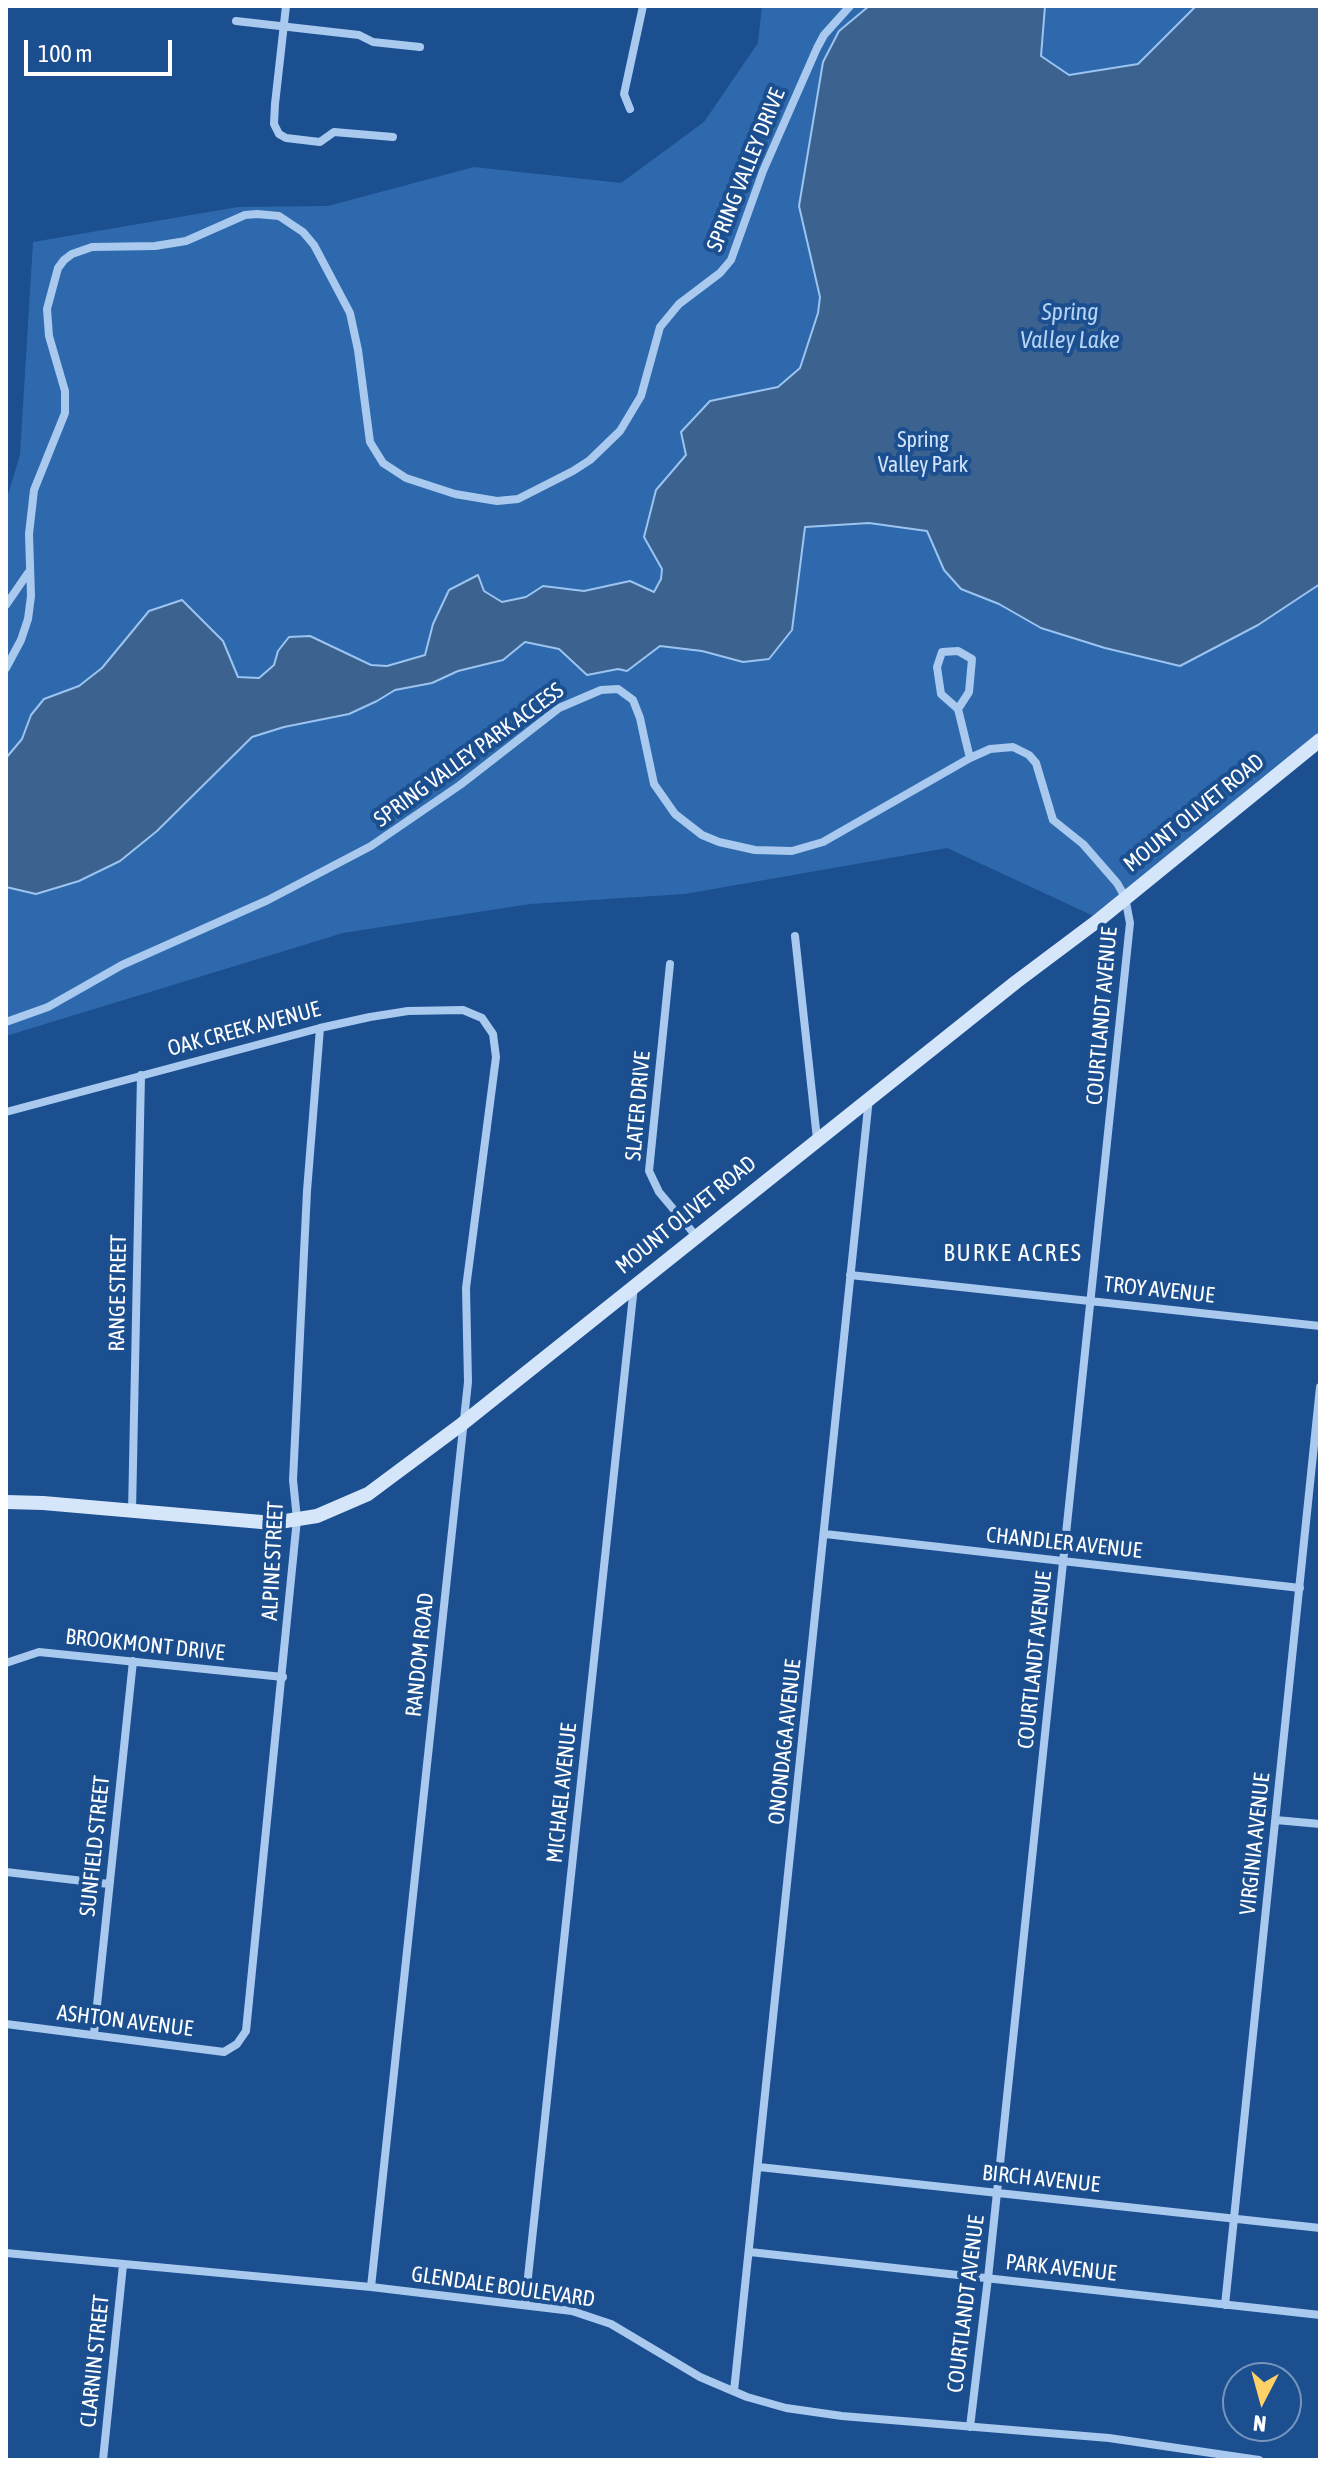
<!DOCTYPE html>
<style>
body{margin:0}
#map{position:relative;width:1326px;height:2466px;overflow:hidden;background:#1b4f8f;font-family:"Asap Condensed",sans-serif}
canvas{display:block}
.frame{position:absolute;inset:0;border:8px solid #fff;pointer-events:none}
.north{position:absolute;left:1222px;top:2362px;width:80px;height:80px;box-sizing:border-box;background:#1b4f8f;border:2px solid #7695bc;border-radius:50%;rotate:186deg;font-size:22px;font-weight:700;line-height:32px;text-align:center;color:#fff}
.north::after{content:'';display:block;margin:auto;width:28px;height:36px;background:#ffd166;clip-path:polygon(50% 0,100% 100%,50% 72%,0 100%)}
.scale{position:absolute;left:24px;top:40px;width:148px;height:36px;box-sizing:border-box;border:4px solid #fff;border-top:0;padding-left:10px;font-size:24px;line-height:28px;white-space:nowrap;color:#fff;-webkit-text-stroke:6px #1b4f8f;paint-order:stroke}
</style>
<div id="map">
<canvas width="1326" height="2466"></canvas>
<div class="frame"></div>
<div class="north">N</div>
<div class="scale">100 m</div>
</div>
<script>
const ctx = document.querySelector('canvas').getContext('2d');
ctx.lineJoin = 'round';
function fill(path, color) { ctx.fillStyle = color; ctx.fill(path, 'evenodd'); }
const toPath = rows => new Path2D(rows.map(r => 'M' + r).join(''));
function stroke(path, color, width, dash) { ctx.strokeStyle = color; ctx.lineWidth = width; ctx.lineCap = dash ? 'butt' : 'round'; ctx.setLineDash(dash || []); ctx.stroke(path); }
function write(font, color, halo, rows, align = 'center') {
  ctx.font = font + ' "Asap Condensed",sans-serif'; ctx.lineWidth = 8; ctx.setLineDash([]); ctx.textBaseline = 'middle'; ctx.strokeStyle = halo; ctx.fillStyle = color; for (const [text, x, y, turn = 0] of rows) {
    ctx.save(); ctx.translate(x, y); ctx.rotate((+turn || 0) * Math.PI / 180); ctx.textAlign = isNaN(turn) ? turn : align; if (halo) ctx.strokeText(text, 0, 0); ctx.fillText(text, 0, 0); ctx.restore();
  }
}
fill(toPath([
 [762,6,1320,6,1320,741,1100,919,947,848,685,894,530,904,343,933,6,1036,6,501,20,455,33,242,238,207,328,206,474,167,621,183,704,122,758,43]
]), '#2e69ad');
const water = toPath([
 [869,6,1045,6,1041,56,1069,75,1138,64,1196,6,1320,6,1320,584,1258,625,1180,666,1105,648,1041,628,999,604,961,589,944,570,927,531,869,523,805,527,792,630,769,659,743,662,702,651,660,646,627,671,618,669,587,675,559,649,525,642,503,660,458,671,432,683,395,690,377,701,349,714,284,727,252,737,157,831,120,861,79,881,36,894,6,887,6,758,22,739,31,715,44,699,79,686,102,668,149,611,182,600,223,641,238,677,259,678,274,665,278,651,289,637,310,636,371,665,387,666,425,655,433,624,449,590,478,575,484,591,502,602,526,597,543,586,584,591,630,581,654,592,661,579,662,569,644,537,656,490,686,455,681,432,710,401,778,387,800,368,818,313,820,297,799,206,823,62,839,31,869,6]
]);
fill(water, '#3c6290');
stroke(water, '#9cc4f0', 2);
stroke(toPath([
 [286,6,275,104,274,124,279,134,286,138,320,142,334,132,393,137],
 [236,21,359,35,373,42,420,47],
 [630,109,624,94,643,6],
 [6,605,28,573],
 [6,668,21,640,28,619,31,596,29,534,34,490,65,413,65,391,49,336,47,309,58,268,64,260,72,254,92,247,155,246,186,241,245,215,257,214,279,216,303,232,314,245,350,313,358,350,370,442,383,463,406,478,455,494,497,501,518,499,573,471,590,460,620,431,641,396,660,327,679,304,720,273,731,260,763,171,817,48,824,35,850,6],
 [958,709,969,692,972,659,958,651,942,652,937,667,941,694,958,709,970,758],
 [795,936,817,1139],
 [670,964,649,1171,659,1192,696,1236],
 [6,1022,48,1007,122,965,268,900,371,846,460,785,559,708,601,690,618,689,633,700,640,718,654,784,675,814,702,835,719,842,755,850,792,851,823,842,970,758,990,749,1013,747,1029,755,1036,763,1053,820,1083,844,1117,883,1125,897,1130,923,988,2278,970,2427],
 [6,1112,320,1028,370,1017,408,1011,463,1010,482,1018,493,1034,496,1057,466,1288,468,1382,371,2287],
 [850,1275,1320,1326],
 [132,1512,141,1075],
 [825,1534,1300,1588],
 [6,1663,39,1652,283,1677],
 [1276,1820,1320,1824],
 [6,1872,109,1884],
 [6,2024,224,2052,237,2044,246,2031,297,1519,293,1480,307,1191,320,1028],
 [94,2034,133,1661],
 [759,2167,1320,2228],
 [750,2252,1320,2315],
 [6,2253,371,2287,572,2311,611,2324,700,2377,747,2397,786,2408,842,2416,1109,2438,1259,2460],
 [525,2305,634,1286],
 [1225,2305,1320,1387],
 [734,2391,869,1098],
 [103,2460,123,2265]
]), '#a9c9ee', 8);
stroke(toPath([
 [6,1502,43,1503,273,1523,317,1516,368,1494,462,1424,1016,982,1100,919,1320,740]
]), '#d6e6fa', 14);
write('22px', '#fff', '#1b4f8f', [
 ["SPRING VALLEY DRIVE",746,170,-68],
 ["SPRING VALLEY PARK ACCESS",469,755,-36],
 ["MOUNT OLIVET ROAD",1194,813,-39],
 ["COURTLANDT AVENUE",1102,1016,-85],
 ["OAK CREEK AVENUE",244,1029,-15],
 ["SLATER DRIVE",638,1106,-85],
 ["MOUNT OLIVET ROAD",686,1215,-39],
 ["TROY AVENUE",1159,1290,6],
 ["RANGE STREET",118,1293,-89],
 ["CHANDLER AVENUE",1064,1543,6],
 ["ALPINE STREET",273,1561,-87],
 ["BROOKMONT DRIVE",145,1645,6],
 ["RANDOM ROAD",420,1655,-84],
 ["COURTLANDT AVENUE",1035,1660,-84],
 ["ONONDAGA AVENUE",785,1742,-84],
 ["MICHAEL AVENUE",562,1793,-84],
 ["VIRGINIA AVENUE",1255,1844,-84],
 ["SUNFIELD STREET",95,1846,-84],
 ["ASHTON AVENUE",125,2021,7],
 ["BIRCH AVENUE",1041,2179,6],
 ["PARK AVENUE",1061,2268,6],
 ["GLENDALE BOULEVARD",503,2287,8],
 ["COURTLANDT AVENUE",966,2304,-83],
 ["CLARNIN STREET",95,2361,-84]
]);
write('22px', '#cfe3fa', '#1b4f8f', [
 ["Spring",923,440],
 ["Valley Park",923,465]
]);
write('italic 24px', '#b5d3f5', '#1b4f8f', [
 ["Spring",1070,312],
 ["Valley Lake",1070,340]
]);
ctx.letterSpacing = '2px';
write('24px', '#fff', '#1b4f8f', [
 ["BURKE ACRES",1013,1253]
]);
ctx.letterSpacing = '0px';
</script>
